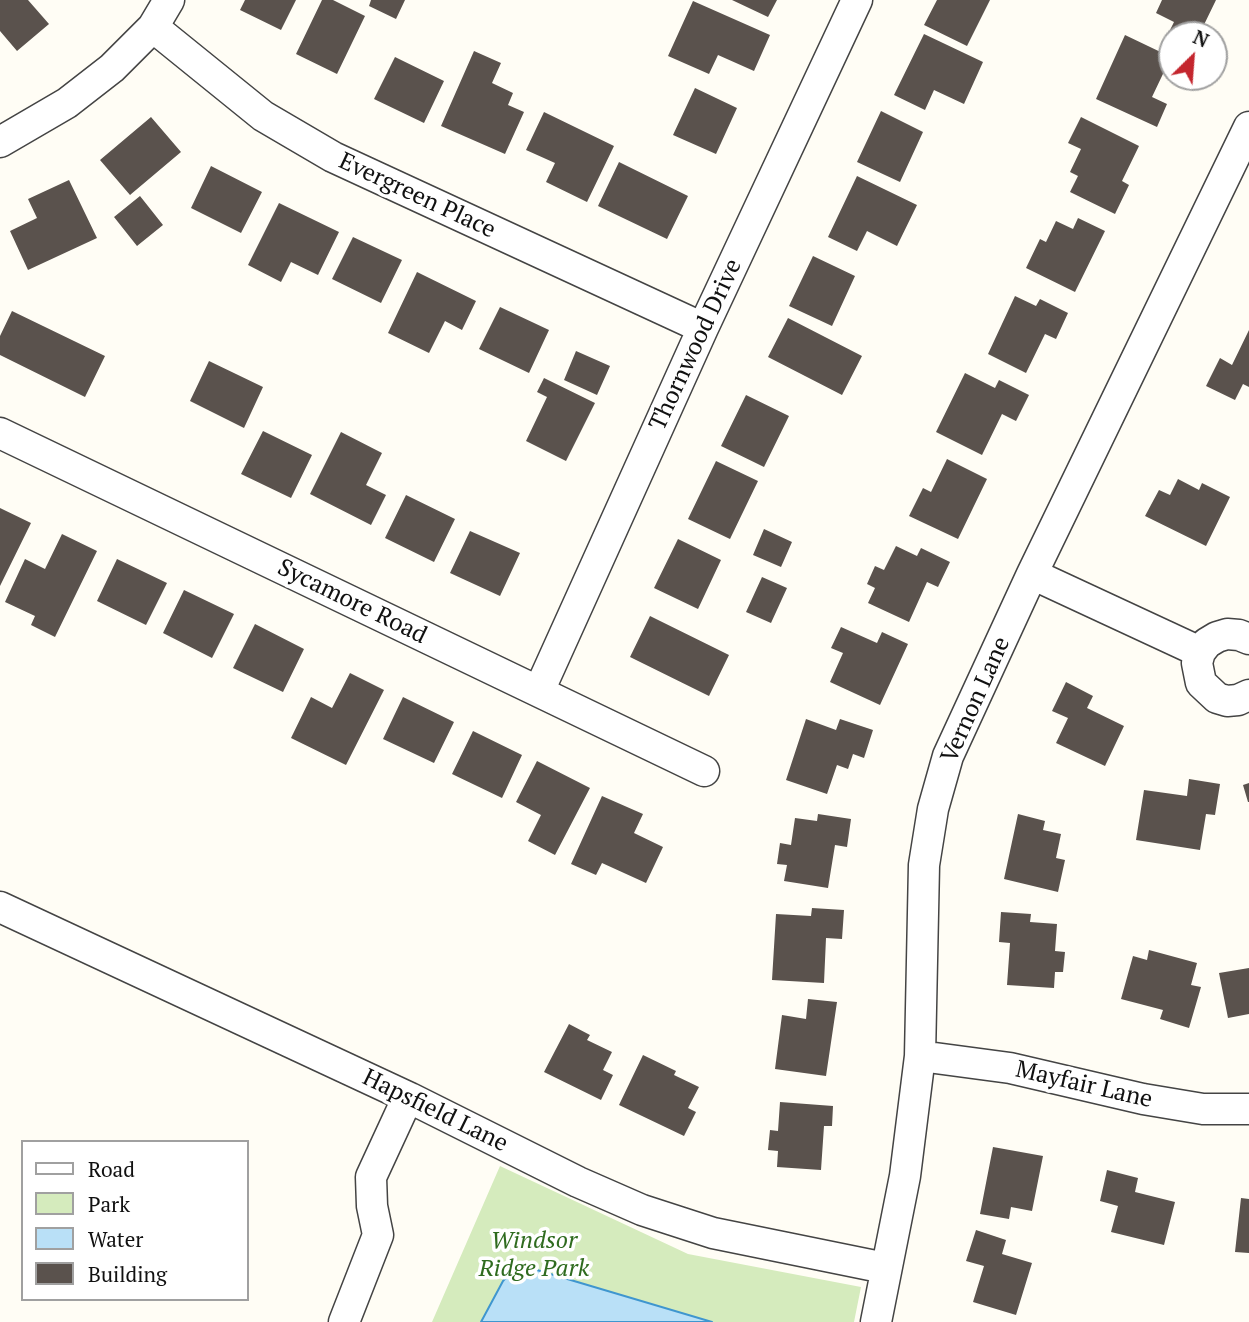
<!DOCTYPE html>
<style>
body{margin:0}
#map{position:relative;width:1249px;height:1322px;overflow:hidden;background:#fffdf5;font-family:"PT Serif",serif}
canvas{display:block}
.legend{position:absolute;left:21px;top:1140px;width:228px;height:161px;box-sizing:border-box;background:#fff;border:2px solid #a0a0a0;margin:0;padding:9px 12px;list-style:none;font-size:21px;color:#111}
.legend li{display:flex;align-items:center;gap:14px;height:35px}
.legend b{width:35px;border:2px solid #a0a0a0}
.north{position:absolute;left:1158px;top:21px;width:70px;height:70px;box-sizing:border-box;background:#fff;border:2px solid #a0a0a0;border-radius:50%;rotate:25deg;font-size:19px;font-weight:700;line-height:28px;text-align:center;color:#111}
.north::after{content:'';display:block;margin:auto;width:24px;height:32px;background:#c4262e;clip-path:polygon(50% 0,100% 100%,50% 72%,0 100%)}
</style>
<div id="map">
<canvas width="1249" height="1322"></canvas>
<ul class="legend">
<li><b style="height:9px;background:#fff"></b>Road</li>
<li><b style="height:19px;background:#d5ebbd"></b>Park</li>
<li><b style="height:19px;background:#b9e0f7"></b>Water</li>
<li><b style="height:19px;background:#5a524d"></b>Building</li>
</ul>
<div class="north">N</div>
</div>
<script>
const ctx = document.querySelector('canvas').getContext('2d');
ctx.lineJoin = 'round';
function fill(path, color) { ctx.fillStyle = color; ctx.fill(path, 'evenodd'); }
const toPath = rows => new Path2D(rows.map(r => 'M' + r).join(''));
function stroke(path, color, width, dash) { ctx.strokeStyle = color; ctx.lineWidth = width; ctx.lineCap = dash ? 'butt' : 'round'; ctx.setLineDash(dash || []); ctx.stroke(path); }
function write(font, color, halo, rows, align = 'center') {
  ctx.font = font + ' "PT Serif",serif'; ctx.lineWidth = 7; ctx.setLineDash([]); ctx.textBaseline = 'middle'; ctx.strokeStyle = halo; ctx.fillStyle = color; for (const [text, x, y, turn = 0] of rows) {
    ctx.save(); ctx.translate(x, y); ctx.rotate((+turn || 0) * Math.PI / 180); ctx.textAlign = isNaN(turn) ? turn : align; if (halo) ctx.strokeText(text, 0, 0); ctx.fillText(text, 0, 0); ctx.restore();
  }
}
fill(toPath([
 [500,1166,688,1254,861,1287,854,1322,432,1322]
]), '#d5ebbd');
const water = toPath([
 [520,1268,537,1270,712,1322,481,1322,503,1281,511,1272,520,1268]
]);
fill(water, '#b9e0f7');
stroke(water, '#3f96cf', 2);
fill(toPath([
 [0,0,28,0,49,24,17,51,0,31],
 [245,0,296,0,281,30,240,10],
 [322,0,333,0,365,16,337,74,296,54],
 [371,0,405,0,396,19,369,6],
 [732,0,777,0,768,17],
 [937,0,990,0,967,46,924,25],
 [1162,0,1216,0,1199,35,1172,36,1168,34,1174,22,1156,13],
 [693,1,770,35,754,71,718,55,709,74,668,56],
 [924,34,983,62,964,104,934,90,925,110,894,95],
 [1125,35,1171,57,1152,97,1167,104,1157,127,1096,99],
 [474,51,501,63,492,83,513,93,508,105,524,112,505,154,441,126],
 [395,57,444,81,424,123,374,99],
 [695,88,737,108,716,154,673,135],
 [881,111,923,132,900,182,857,162],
 [544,112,614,146,587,202,546,182,555,163,526,150],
 [151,117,181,152,130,195,100,160],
 [1081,117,1139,146,1122,181,1129,185,1115,214,1070,192,1078,176,1070,172,1081,149,1068,143],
 [619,162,688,196,667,239,598,206],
 [211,166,262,192,241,233,191,208],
 [857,176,917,205,897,246,867,231,857,251,828,237],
 [69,180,97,238,28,270,10,231,37,218,28,199],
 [140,196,163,225,137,246,114,217],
 [279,203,339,232,318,275,291,262,281,282,248,265],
 [1078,218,1105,231,1075,292,1026,268,1040,239,1046,242,1056,221,1073,229],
 [353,237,402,260,381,303,332,279],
 [813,256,855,276,832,326,789,306],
 [417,272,476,301,462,330,445,321,429,353,388,333],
 [1015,296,1036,306,1040,299,1068,313,1056,339,1045,334,1026,373,988,354],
 [500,307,549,330,529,373,479,349],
 [12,311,105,356,85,397,0,355,0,336],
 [788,318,862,356,842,395,768,357],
 [1249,330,1249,387,1243,384,1235,400,1206,386,1220,358,1232,365],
 [576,351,610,366,597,395,564,380],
 [209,361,263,387,244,428,190,401],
 [965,373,995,388,999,380,1029,395,1016,421,1002,414,982,455,936,432],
 [544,378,595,403,566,461,526,441,547,397,537,392],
 [746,395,789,416,764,467,721,446],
 [263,431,312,455,291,498,241,474],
 [341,432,382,453,366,485,386,495,371,525,310,494],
 [947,459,987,479,958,539,909,516,923,488,931,492],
 [716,461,758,481,730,539,688,519],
 [1178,479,1199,490,1202,483,1230,497,1206,546,1145,516,1159,490,1170,495],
 [406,495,455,519,434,562,385,538],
 [0,508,31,523,0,586],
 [764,529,792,542,781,567,753,555],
 [470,531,520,553,500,596,450,573],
 [62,534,97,551,55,637,31,625,35,616,5,602,25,559,45,569],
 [678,539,721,560,698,609,654,588],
 [896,546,917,556,921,548,950,562,938,587,927,582,909,622,868,603,875,588,867,584,875,566,884,570],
 [117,559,167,583,146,625,97,601],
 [762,577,787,588,771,623,746,612],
 [184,590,234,614,212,658,163,633],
 [650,616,729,655,709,696,630,657],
 [255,624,304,649,283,692,233,668],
 [841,627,877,643,882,632,908,644,880,705,830,682,843,653,831,648],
 [350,673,384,690,346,765,291,738,311,697,332,708],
 [1066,682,1093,696,1087,708,1124,726,1105,766,1056,743,1068,718,1052,711],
 [403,697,454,722,434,763,383,739],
 [806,719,836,730,840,719,873,730,864,758,853,754,848,769,837,765,827,794,786,780],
 [473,731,522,755,502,798,452,774],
 [537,761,590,788,555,855,528,841,541,815,516,802],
 [1189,779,1220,784,1215,815,1206,814,1200,850,1136,840,1144,790,1187,796],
 [1249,783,1249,802,1248,802,1243,785],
 [602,796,643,814,634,833,663,847,646,883,602,863,596,875,571,864],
 [818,814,851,819,847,847,835,845,828,888,784,881,787,865,777,864,780,843,791,845,795,818,817,821],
 [1018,814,1045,821,1043,830,1061,834,1056,858,1065,860,1058,892,1004,879],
 [812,908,844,910,842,939,826,938,824,983,772,980,776,914,811,916],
 [1001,912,1031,914,1030,922,1057,924,1055,951,1065,952,1063,972,1055,972,1054,988,1007,985,1010,943,999,942],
 [1149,950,1197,963,1191,985,1201,987,1189,1028,1160,1019,1163,1010,1121,999,1133,956,1147,960],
 [1249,968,1249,1014,1228,1018,1219,973],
 [808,999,837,1002,826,1076,775,1069,782,1015,806,1019],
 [569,1024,590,1035,587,1040,612,1052,603,1070,613,1075,601,1100,544,1072],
 [643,1055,676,1071,674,1075,699,1087,688,1108,696,1112,684,1136,619,1105],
 [780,1102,833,1106,832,1126,824,1126,821,1170,777,1167,778,1151,768,1150,770,1130,778,1131],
 [993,1147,1043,1156,1032,1211,1011,1207,1009,1219,980,1214],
 [1107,1170,1138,1178,1135,1192,1175,1202,1164,1245,1111,1232,1118,1206,1100,1201],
 [1241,1198,1249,1199,1249,1253,1235,1252],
 [976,1230,1006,1240,1002,1254,1032,1263,1016,1315,973,1302,984,1266,966,1261]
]), '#5a524d');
const minor = toPath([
 [153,27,263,116,333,157,703,328],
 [0,142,67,103,112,68,153,27,169,0],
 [0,433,704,771],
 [1032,574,1200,652],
 [1249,639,1239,635,1227,634,1217,637,1207,643,1200,652,1197,663,1201,683,1217,698,1227,701,1238,700,1249,695],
 [539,691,703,328,857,0],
 [0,907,410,1098,578,1182,642,1210,713,1233,885,1268],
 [920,1056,1010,1068,1143,1099,1203,1109,1249,1109],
 [344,1322,378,1235,372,1206,371,1177,408,1097],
 [876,1322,905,1176,920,1056,924,865,933,809,948,756,1032,574,1249,127]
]);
stroke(minor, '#444', 33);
stroke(minor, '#fff', 30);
write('24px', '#111', '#fff', [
 ["Evergreen Place",417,196,25],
 ["Thornwood Drive",696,345,-65],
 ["Sycamore Road",352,602,26],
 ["Vernon Lane",976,700,-66],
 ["Mayfair Lane",1084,1085,13],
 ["Hapsfield Lane",435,1111,26]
]);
write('italic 24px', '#2f6b1f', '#fff', [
 ["Windsor",534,1241],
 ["Ridge Park",534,1269]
]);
</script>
